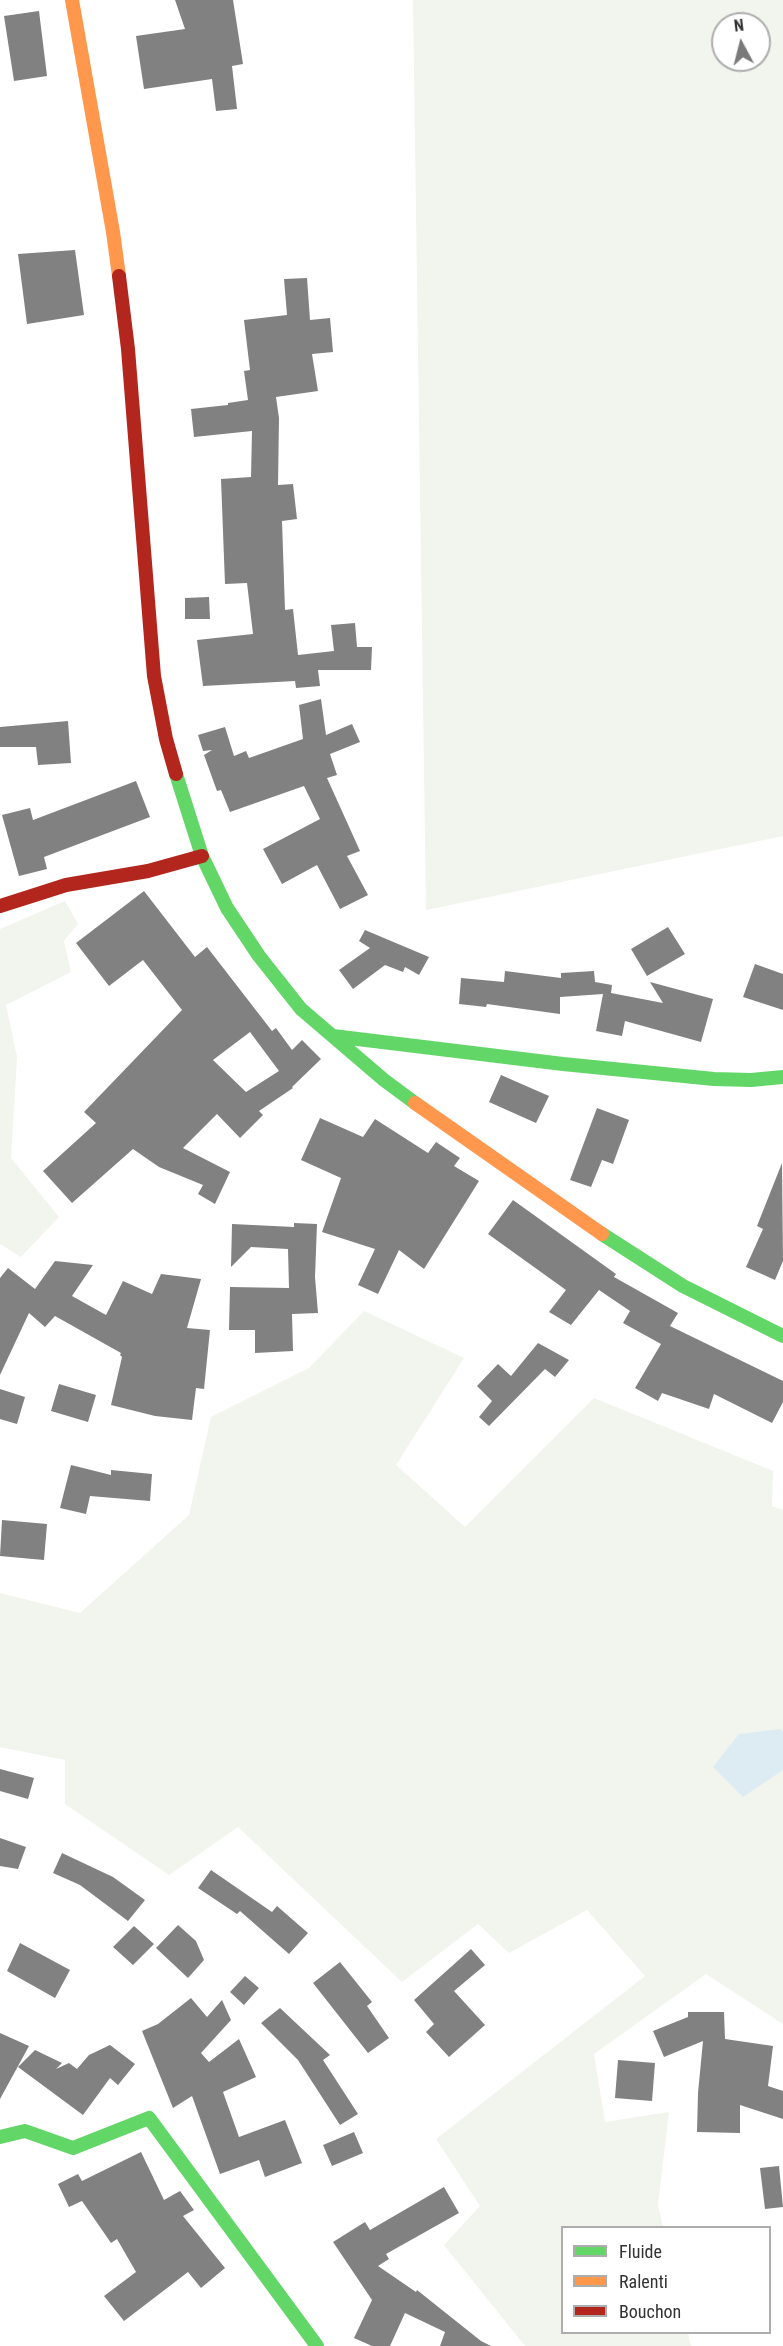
<!DOCTYPE html>
<style>
body{margin:0}
#map{position:relative;width:783px;height:2346px;overflow:hidden;background:#fff;font-family:"Roboto Condensed",sans-serif}
canvas{display:block}
.legend{position:absolute;left:561px;top:2226px;width:210px;height:108px;box-sizing:border-box;background:#fff;border:2px solid #adadad;margin:0;padding:8px 10px;list-style:none;font-size:18px;color:#333}
.legend li{display:flex;align-items:center;gap:12px;height:30px}
.legend b{width:30px;border:2px solid #adadad}
.north{position:absolute;left:711px;top:12px;width:60px;height:60px;box-sizing:border-box;background:#fff;border:2px solid #adadad;border-radius:50%;rotate:353deg;font-size:16px;font-weight:700;line-height:24px;text-align:center;color:#333}
.north::after{content:'';display:block;margin:auto;width:21px;height:27px;background:#7a7a7a;clip-path:polygon(50% 0,100% 100%,50% 72%,0 100%)}
</style>
<div id="map">
<canvas width="783" height="2346"></canvas>
<ul class="legend">
<li><b style="height:8px;background:#63d668"></b>Fluide</li>
<li><b style="height:8px;background:#ff974d"></b>Ralenti</li>
<li><b style="height:8px;background:#b3261e"></b>Bouchon</li>
</ul>
<div class="north">N</div>
</div>
<script>
const ctx = document.querySelector('canvas').getContext('2d');
ctx.lineJoin = 'round';
function fill(path, color) { ctx.fillStyle = color; ctx.fill(path, 'evenodd'); }
const toPath = rows => new Path2D(rows.map(r => 'M' + r).join(''));
function stroke(path, color, width, dash) { ctx.strokeStyle = color; ctx.lineWidth = width; ctx.lineCap = dash ? 'butt' : 'round'; ctx.setLineDash(dash || []); ctx.stroke(path); }
fill(toPath([
 [413,0,783,0,783,836,426,910],
 [723,24,759,24,759,60,723,60],
 [65,901,78,924,64,941,71,972,6,1005,17,1057,11,1158,59,1217,21,1257,0,1244,0,929],
 [364,1311,464,1358,396,1465,465,1527,594,1398,773,1471,772,1506,783,1510,783,2024,706,1974,594,2054,605,2122,669,2112,658,2205,663,2227,562,2228,562,2332,688,2333,691,2346,525,2346,444,2245,480,2206,436,2139,645,1976,587,1910,509,1953,478,1924,402,1982,238,1827,169,1875,65,1804,65,1760,0,1747,0,1593,80,1613,189,1515,211,1417,309,1368]
]), '#f1f5ed');
fill(toPath([
 [781,1729,783,1732,783,1770,743,1797,713,1767,739,1734]
]), '#ddebf3');
fill(toPath([
 [175,0,233,0,243,64,232,66,237,109,216,111,212,79,144,89,136,36,185,29],
 [39,11,47,76,14,81,4,16],
 [75,250,84,315,27,324,18,254],
 [307,278,310,320,330,318,333,352,312,354,318,391,276,397,279,418,278,485,293,484,297,519,282,521,285,610,293,609,298,655,334,651,331,625,355,623,357,647,372,647,371,670,318,670,320,686,296,688,295,681,203,686,197,640,253,634,247,583,225,584,221,479,251,477,252,431,194,437,191,409,228,405,228,403,248,400,244,371,250,370,244,320,287,315,284,279],
 [209,597,210,619,185,619,185,598],
 [321,699,326,735,352,724,360,742,330,754,337,775,327,778,360,851,347,856,368,895,340,909,317,865,282,884,263,849,320,819,304,786,230,812,221,790,217,791,204,755,212,750,203,751,198,735,225,727,234,756,246,751,249,758,303,739,299,705],
 [68,721,71,763,38,765,36,747,0,747,0,727],
 [136,781,150,817,44,857,47,869,19,876,2,815,30,808,33,820],
 [144,891,195,957,207,947,272,1031,276,1028,292,1050,302,1040,321,1059,292,1087,293,1088,259,1111,263,1115,240,1138,217,1114,183,1148,230,1172,215,1204,198,1194,203,1185,159,1167,133,1149,72,1203,43,1171,96,1123,84,1112,182,1010,143,960,109,986,76,943],
 [250,1032,279,1071,246,1092,213,1060],
 [668,927,685,954,647,976,631,949],
 [365,930,429,957,419,975,405,967,403,972,385,965,353,989,339,970,370,948,359,941],
 [755,964,783,974,783,1010,743,997],
 [505,971,561,978,561,973,594,971,595,982,612,985,611,993,663,1003,650,982,713,999,701,1042,625,1021,622,1036,596,1031,603,994,560,997,560,1014,487,1004,486,1007,459,1004,461,978,504,982],
 [501,1075,549,1096,536,1123,489,1102],
 [597,1108,629,1120,613,1164,602,1160,591,1187,570,1180],
 [320,1118,363,1137,375,1119,428,1153,436,1142,460,1158,454,1166,479,1181,424,1269,399,1250,378,1294,358,1285,375,1249,322,1232,341,1178,301,1160],
 [782,1163,783,1261,775,1280,746,1267,763,1229,757,1226],
 [513,1200,616,1274,614,1277,678,1313,670,1326,783,1381,783,1402,772,1423,714,1394,709,1409,662,1393,658,1401,635,1388,661,1344,623,1323,630,1311,599,1290,571,1325,549,1312,566,1290,488,1234],
 [294,1223,317,1224,315,1277,318,1313,292,1314,293,1351,255,1353,255,1330,229,1330,230,1287,289,1288,288,1249,251,1247,231,1267,232,1224,294,1227],
 [55,1261,93,1265,72,1296,106,1315,123,1281,152,1294,161,1274,201,1279,187,1328,210,1330,204,1389,196,1388,192,1420,155,1416,111,1405,122,1357,120,1355,121,1353,55,1316,45,1327,29,1313,0,1375,0,1278,8,1268,35,1289],
 [538,1343,569,1360,555,1377,545,1369,489,1426,479,1417,492,1401,477,1386,498,1364,511,1376],
 [59,1384,96,1395,88,1422,51,1411],
 [0,1389,25,1397,17,1424,0,1419],
 [71,1465,111,1475,111,1470,152,1474,150,1501,90,1496,86,1514,60,1508],
 [2,1520,47,1524,44,1560,0,1556],
 [0,1769,34,1778,28,1799,0,1791],
 [0,1838,26,1847,18,1869,0,1866],
 [62,1853,113,1877,145,1900,128,1921,80,1885,53,1873],
 [211,1870,272,1912,277,1906,308,1933,289,1954,240,1911,237,1914,198,1888],
 [178,1925,196,1941,204,1960,188,1978,156,1948],
 [134,1926,154,1944,133,1965,113,1947],
 [20,1943,70,1970,55,1998,7,1971],
 [471,1949,485,1965,454,1991,485,2025,449,2057,426,2032,434,2024,414,2000],
 [340,1962,372,2002,367,2006,389,2038,368,2053,313,1983],
 [245,1976,259,1988,244,2005,230,1992],
 [191,1998,207,2017,222,2000,231,2020,201,2053,209,2062,239,2039,256,2077,223,2092,239,2137,285,2120,302,2163,265,2177,259,2160,220,2174,192,2096,173,2108,142,2031,158,2024],
 [280,2008,330,2055,323,2060,358,2114,340,2125,298,2060,261,2023],
 [688,2012,724,2012,725,2039,773,2046,768,2086,783,2091,783,2119,740,2105,740,2133,697,2132,698,2093,703,2041,664,2057,653,2031,688,2017],
 [0,2033,29,2046,0,2099],
 [110,2045,135,2064,118,2085,110,2078,83,2115,18,2067,35,2050,62,2063,56,2069,69,2063,77,2069,89,2055],
 [618,2060,655,2063,652,2101,615,2098],
 [354,2132,363,2153,332,2166,323,2145],
 [141,2152,164,2200,180,2191,194,2210,183,2216,225,2268,201,2288,188,2272,124,2321,104,2296,136,2272,117,2239,111,2243,82,2201,69,2207,58,2184,78,2174,82,2181],
 [779,2166,783,2207,765,2209,760,2168],
 [444,2187,459,2213,386,2254,389,2259,378,2266,416,2292,417,2290,481,2341,491,2346,440,2346,445,2332,405,2313,390,2346,372,2346,354,2338,372,2300,333,2242,365,2222,370,2230]
]), '#818181');
stroke(toPath([
 [176,774,202,856,227,908,259,956,301,1009,384,1080,415,1103],
 [333,1036,563,1064,714,1079,751,1080,783,1077],
 [602,1234,683,1286,783,1336],
 [0,2137,25,2131,73,2148,149,2118,317,2346]
]), '#63d668', 14);
stroke(toPath([
 [72,0,113,232,119,276],
 [415,1103,602,1234]
]), '#ff974d', 14);
stroke(toPath([
 [119,276,128,349,154,676,166,739,176,774],
 [0,906,66,885,148,871,202,856]
]), '#b3261e', 14);
</script>
